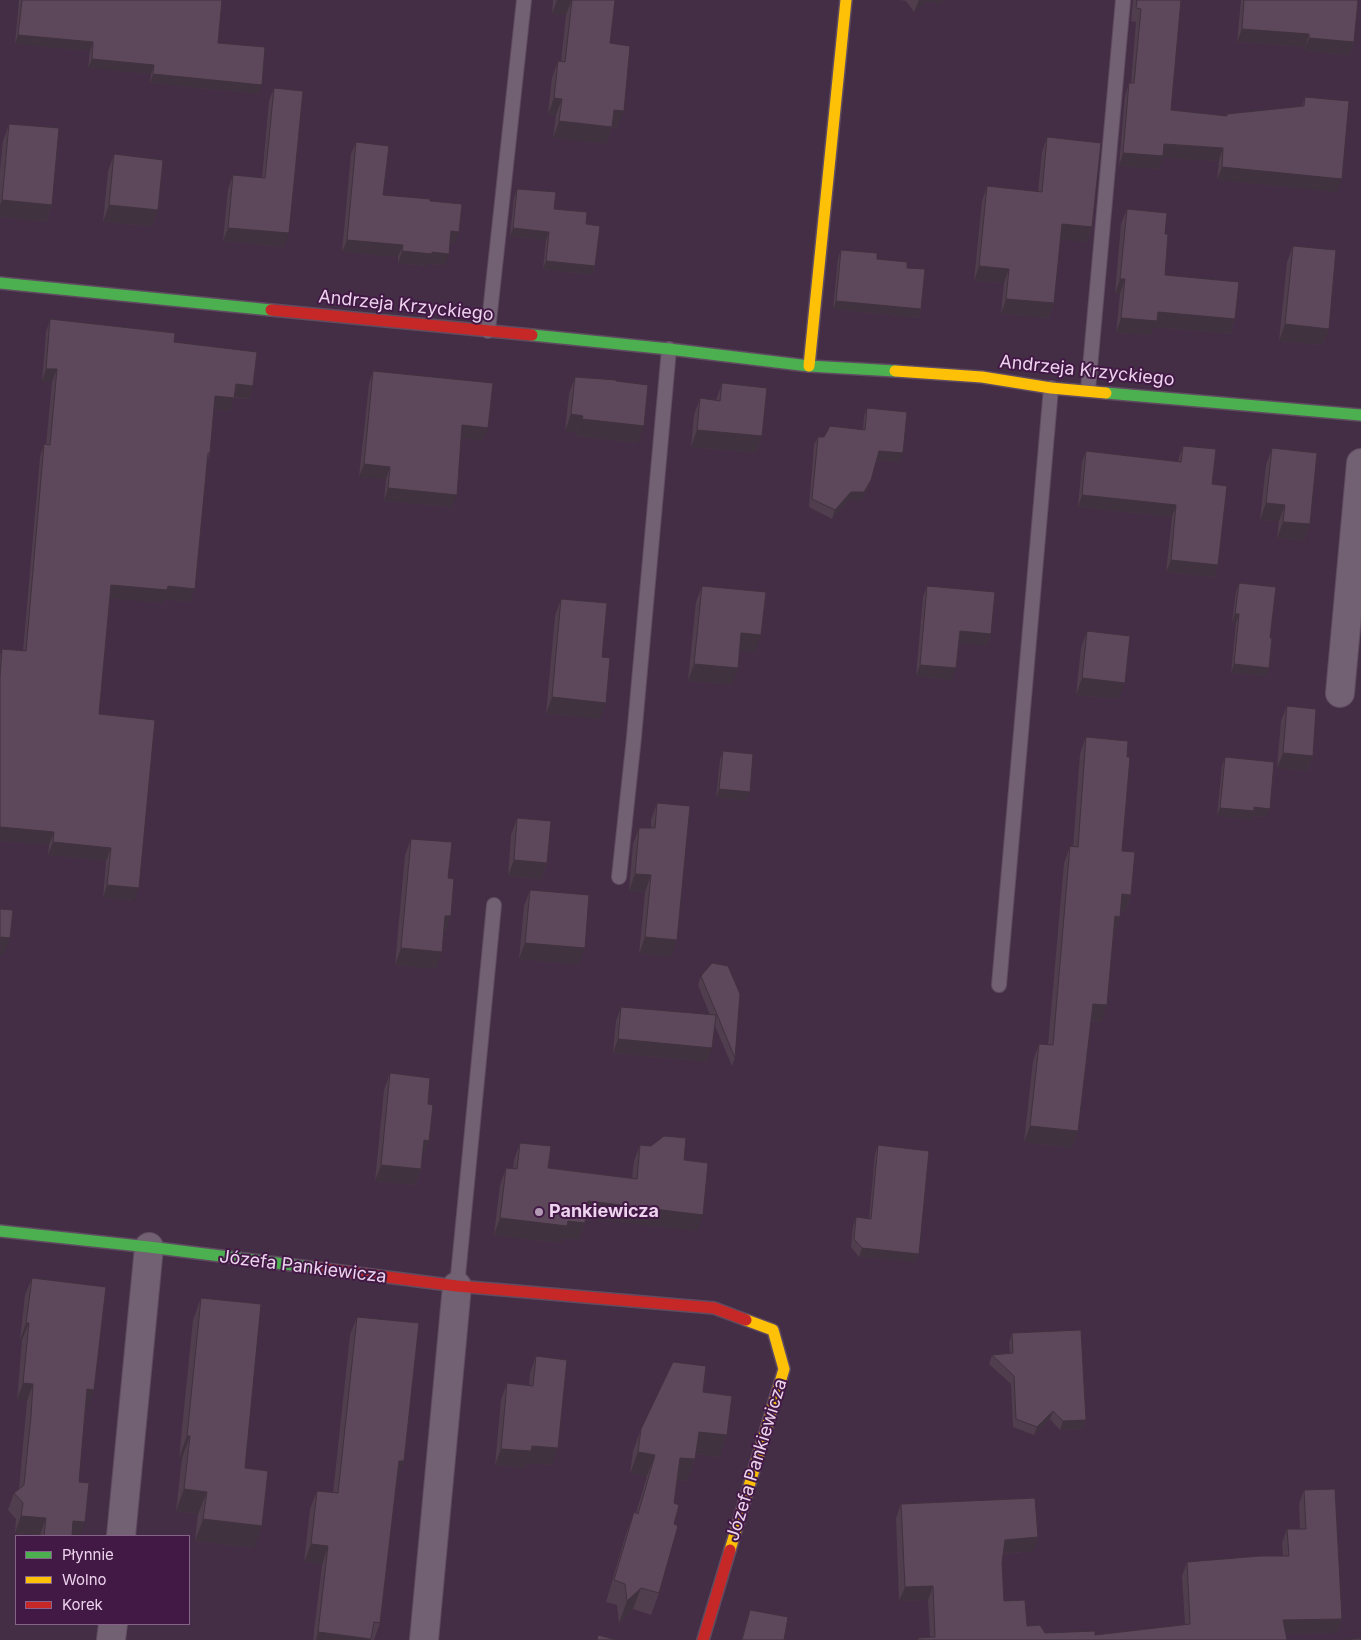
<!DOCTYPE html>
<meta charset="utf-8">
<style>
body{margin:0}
#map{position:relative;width:1361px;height:1640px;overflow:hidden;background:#442e46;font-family:Inter,sans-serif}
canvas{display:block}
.legend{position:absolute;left:15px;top:1535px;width:175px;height:90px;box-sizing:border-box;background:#421945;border:1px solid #866389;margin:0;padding:6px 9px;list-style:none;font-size:15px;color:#edd3ee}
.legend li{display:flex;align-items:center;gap:10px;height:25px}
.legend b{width:25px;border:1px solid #866389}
</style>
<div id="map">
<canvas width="1361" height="1640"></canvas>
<ul class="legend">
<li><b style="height:6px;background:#4caf50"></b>Płynnie</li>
<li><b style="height:6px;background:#ffc107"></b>Wolno</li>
<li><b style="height:6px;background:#c62828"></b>Korek</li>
</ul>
</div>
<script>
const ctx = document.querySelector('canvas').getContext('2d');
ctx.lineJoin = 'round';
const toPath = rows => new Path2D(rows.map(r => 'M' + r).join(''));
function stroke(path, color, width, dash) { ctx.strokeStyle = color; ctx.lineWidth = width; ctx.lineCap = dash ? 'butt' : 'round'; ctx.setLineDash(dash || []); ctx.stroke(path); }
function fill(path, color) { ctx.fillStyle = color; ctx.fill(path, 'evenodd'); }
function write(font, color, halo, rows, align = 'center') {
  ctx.font = font + ' Inter,sans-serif'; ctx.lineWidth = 4; ctx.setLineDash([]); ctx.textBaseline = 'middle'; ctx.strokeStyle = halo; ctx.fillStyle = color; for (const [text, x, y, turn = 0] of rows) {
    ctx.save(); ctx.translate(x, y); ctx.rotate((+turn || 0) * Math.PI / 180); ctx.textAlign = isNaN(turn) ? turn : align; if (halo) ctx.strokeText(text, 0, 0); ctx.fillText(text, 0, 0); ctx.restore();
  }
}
const lane = toPath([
 [488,331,524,0],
 [1088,390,1123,0],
 [619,877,634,737,669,349],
 [999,985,1051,388],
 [457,1286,494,905]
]);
const street = toPath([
 [1340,693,1361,463],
 [121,1536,149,1247],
 [111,1640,113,1624],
 [424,1640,457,1286]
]);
const fast = toPath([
 [0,283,271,310],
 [532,335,669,349,809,366,895,371],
 [1106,393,1361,415],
 [0,1231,149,1247,317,1268]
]);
const slow = toPath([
 [809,366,846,0],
 [895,371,982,377,1051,388,1106,393],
 [730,1550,784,1369,773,1330,746,1320]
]);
const jam = toPath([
 [271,310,532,335],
 [317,1268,457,1286,714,1308,746,1320],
 [703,1640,730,1550]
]);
stroke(lane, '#604c61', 16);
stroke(street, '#604c61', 30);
stroke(fast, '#604c61', 14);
stroke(slow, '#604c61', 14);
stroke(jam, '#604c61', 14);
stroke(lane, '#716172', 14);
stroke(street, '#716172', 28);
stroke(fast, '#4caf50', 11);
stroke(slow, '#ffc107', 11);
stroke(jam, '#c62828', 11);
fill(toPath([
 [19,0,222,0,218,43,259,94,150,83,151,74,88,68,90,51,15,44],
 [553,0,615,0,610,43,617,128,612,127,606,144,553,138,556,115,548,114,552,78,558,61,561,61,566,15,552,14],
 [899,0,943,0,941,4,926,2,914,12,906,1],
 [1133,0,1181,0,1171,110,1226,116,1227,114,1302,106,1305,97,1337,192,1217,180,1219,161,1163,158,1159,169,1119,166,1125,96,1129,83,1131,83,1136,22,1131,21],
 [1241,0,1358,0,1354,42,1349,55,1304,51,1305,47,1237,42],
 [274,88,284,247,223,241,228,189,233,175,262,178,269,101],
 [9,124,52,205,46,222,0,217,0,170,3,141],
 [1047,137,1092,227,1087,242,1060,239,1054,303,1048,318,1001,314,1004,283,974,281,982,201,987,186,1038,192,1042,152],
 [356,142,383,195,430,201,455,244,450,243,445,265,428,264,427,266,398,263,398,257,342,252,351,154],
 [114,154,158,210,152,226,103,222,108,171],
 [517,189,586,224,595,266,592,275,543,269,546,240,510,236,514,197],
 [1127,209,1165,234,1165,275,1235,319,1230,334,1154,327,1151,335,1116,333,1120,294,1115,294,1121,224],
 [1293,246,1329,329,1322,345,1279,341,1287,262],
 [841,250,877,259,907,268,921,309,918,318,833,309,838,259],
 [50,319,174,342,253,386,249,399,234,398,229,411,214,409,210,453,207,462,190,602,164,599,162,603,110,598,99,714,134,901,103,898,106,861,48,855,49,845,0,841,0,656,2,649,23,651,40,457,44,444,46,445,52,382,42,382,46,332],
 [373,371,483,440,461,438,452,507,384,501,386,479,359,477,369,384],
 [575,377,638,443,576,436,577,432,565,431,569,394],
 [722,383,762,436,756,453,691,447,694,415,700,398,716,400],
 [867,408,900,462,877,460,868,488,861,501,848,500,832,519,809,507,814,445,818,437,824,437,863,430,864,416],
 [1183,446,1212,484,1218,565,1214,577,1166,572,1172,517,1078,507,1082,462,1086,451,1178,462,1179,457],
 [1272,448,1310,524,1304,541,1277,538,1279,521,1260,520,1266,465],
 [1239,583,1269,668,1266,676,1231,673,1236,623,1232,622,1236,592],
 [702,586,755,652,740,650,732,685,688,681,696,602],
 [927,586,991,634,987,646,959,643,952,680,916,676,923,597],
 [561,599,602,657,600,719,546,714,555,616],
 [1087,631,1119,699,1076,695,1081,648],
 [1287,706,1313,756,1307,771,1277,768,1281,721],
 [1086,737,1122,851,1131,895,1125,911,1121,911,1120,917,1114,934,1101,1022,1091,1021,1078,1131,1072,1148,1024,1142,1033,1061,1039,1044,1048,1045,1064,863,1070,846,1073,847,1080,754],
 [723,751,746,800,716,798,720,760],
 [1225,757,1267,817,1252,816,1251,820,1217,816,1222,766],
 [657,803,671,957,639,954,645,892,629,891,633,844,639,828,651,828,651,820],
 [517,818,547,863,541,879,508,876,511,835],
 [411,839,448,878,451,916,445,933,443,933,442,952,436,969,395,965,405,855],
 [530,890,579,965,519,959,524,906],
 [701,976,735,1058,732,1066,715,1026,707,1062,613,1053,616,1021,621,1007,710,1015,698,985],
 [390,1073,423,1158,422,1158,421,1169,415,1185,375,1181,384,1090],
 [520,1143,548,1168,632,1178,634,1161,640,1145,684,1160,697,1231,586,1218,585,1223,579,1240,563,1238,561,1243,494,1235,500,1185,506,1168,513,1169,514,1160],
 [878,1145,916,1262,859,1257,851,1247,853,1226,856,1217,869,1219,875,1154],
 [32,1278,88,1406,85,1406,79,1482,80,1536,40,1536,40,1535,15,1533,16,1519,8,1510,14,1493,19,1489,27,1401,17,1400,22,1340,20,1340,25,1295],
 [201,1298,245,1468,254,1548,195,1541,198,1514,176,1511,182,1458,179,1458,193,1320],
 [357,1317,404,1461,396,1480,380,1623,374,1640,313,1640,322,1565,304,1562,310,1509,317,1491,333,1493,350,1335],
 [1012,1333,1086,1420,1083,1429,1060,1430,1050,1419,1034,1435,1013,1427,1011,1384,989,1364,992,1355,1010,1353,1009,1342],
 [536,1356,552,1465,527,1463,525,1468,495,1465,501,1400,507,1383,529,1385,530,1373],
 [703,1392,720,1457,696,1454,695,1459,687,1481,677,1480,674,1503,674,1524,659,1593,651,1615,633,1609,619,1623,617,1605,606,1602,626,1534,634,1512,636,1513,647,1476,630,1474,633,1451,641,1429],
 [1304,1490,1342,1619,1337,1633,1286,1634,1287,1640,917,1640,918,1638,930,1637,928,1600,899,1601,896,1518,901,1504,1033,1551,1003,1554,1002,1563,1004,1601,1027,1626,1045,1633,1095,1635,1185,1625,1182,1576,1187,1562,1283,1556,1282,1543,1287,1529,1300,1529,1299,1504],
 [750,1610,784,1640,741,1640]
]), '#503d4d');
fill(toPath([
 [557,0,572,0,566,15,552,14],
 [919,0,943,0,941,4,926,2,914,12],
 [1242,29,1309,34,1305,47,1237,42],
 [18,35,93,42,90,51,15,44],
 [1309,38,1354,42,1349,55,1304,51],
 [92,59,154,65,151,74,88,68],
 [153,74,262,85,259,94,150,83],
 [554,98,562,99,556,115,548,114],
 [614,110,624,111,617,128,608,126],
 [559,121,612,127,606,144,553,138],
 [1164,144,1223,148,1219,161,1163,158,1159,169,1119,166,1123,153],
 [1222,167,1342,179,1337,192,1217,180],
 [2,200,52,205,46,222,0,217,0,205],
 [109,205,158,210,152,226,103,222],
 [1062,224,1092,227,1087,242,1056,239],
 [228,228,289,233,284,247,223,241],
 [513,228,549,232,546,240,510,236],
 [451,231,459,232,455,244,447,243],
 [347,240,403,245,398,257,342,252],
 [402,251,432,252,449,254,445,265,428,264,427,266,398,263],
 [546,261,595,266,592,275,543,269],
 [979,266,1009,269,1004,283,974,281],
 [1120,279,1125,279,1120,294,1115,294],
 [1006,299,1054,303,1048,318,1001,314],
 [836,301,921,309,918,318,833,309],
 [1158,312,1235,319,1230,334,1154,327,1151,335,1116,333,1121,318],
 [1285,324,1329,329,1322,345,1279,341],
 [46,369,57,369,52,382,42,382],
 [236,384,253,386,249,399,231,397],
 [215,396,234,398,229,411,211,409],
 [571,414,583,416,577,432,565,431],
 [582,419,644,426,638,443,576,436],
 [462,425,488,428,483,440,458,438],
 [697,430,762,436,756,453,691,447],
 [879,451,903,453,900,462,876,460],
 [364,464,390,467,386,479,359,477],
 [871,480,868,488,861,501,848,500,832,519,835,510,851,492],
 [388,488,457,495,452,507,384,501],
 [1082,495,1176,505,1172,517,1078,507],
 [1266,503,1285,505,1279,521,1260,520],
 [1283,522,1310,524,1304,541,1277,538],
 [1171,560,1218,565,1214,577,1166,572],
 [111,585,168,586,195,589,190,602,164,599,162,603,106,598],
 [1235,614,1239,614,1236,623,1232,622],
 [960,631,991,634,987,646,956,643],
 [741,633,761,635,755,652,735,650],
 [694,664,738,668,732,685,688,681],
 [1234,664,1269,668,1266,676,1231,673],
 [920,665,956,668,952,680,916,676],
 [1082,678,1125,683,1119,699,1076,695],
 [552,697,606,703,600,719,546,714],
 [1283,753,1313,756,1307,771,1277,768],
 [719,789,750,792,746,800,716,798],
 [1254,807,1270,809,1267,817,1252,816,1251,820,1217,816,1220,808],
 [0,827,54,832,49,845,0,841],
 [53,842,111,848,106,861,48,855],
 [514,860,547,863,541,879,508,876],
 [635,874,651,875,645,892,629,891],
 [107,885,139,888,134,901,103,898],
 [1122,894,1131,895,1125,911,1116,910],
 [445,916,451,916,445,933,439,932],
 [1115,916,1120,917,1114,934,1109,933],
 [0,937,10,938,4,955,0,954],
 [645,937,677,940,671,957,639,954],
 [525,943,585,948,579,965,519,959],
 [401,948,442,952,436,969,395,965],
 [1093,1004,1107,1005,1101,1022,1087,1020],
 [618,1039,712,1048,707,1062,613,1053],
 [1030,1126,1078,1131,1072,1148,1024,1142],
 [424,1140,429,1141,423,1158,418,1157],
 [381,1165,421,1169,415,1185,375,1181],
 [588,1201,703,1215,697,1231,581,1218],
 [500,1218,568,1221,585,1223,579,1240,563,1238,561,1243,494,1235],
 [862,1248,919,1254,916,1262,859,1257],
 [26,1323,29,1323,22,1340,20,1340],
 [23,1383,33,1384,27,1401,17,1400],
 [87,1389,94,1390,88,1406,81,1406],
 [1053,1411,1050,1419,1034,1435,1037,1427],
 [1086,1420,1083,1429,1060,1430,1063,1421],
 [699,1432,727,1435,720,1457,691,1453],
 [187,1436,190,1436,182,1458,179,1458],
 [532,1446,558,1448,552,1465,527,1463,525,1468,495,1465,501,1449],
 [638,1452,655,1455,647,1476,630,1474],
 [680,1458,695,1459,687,1481,672,1479],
 [399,1461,404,1461,397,1480,392,1479],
 [184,1489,207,1492,198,1514,176,1511],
 [21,1516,46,1518,40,1535,15,1533],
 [203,1519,262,1526,254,1548,195,1541],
 [73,1521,85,1522,80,1536,68,1536],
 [1038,1537,1033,1551,1000,1554,1005,1540],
 [311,1544,328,1546,322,1565,304,1562],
 [933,1586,928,1600,899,1601,905,1587],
 [641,1588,633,1609,619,1623,627,1601],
 [1342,1619,1337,1633,1278,1634,1283,1620],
 [318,1632,371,1639,371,1640,316,1640]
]), '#41323f');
const building = toPath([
 [22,0,222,0,218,43,265,47,262,85,153,74,154,65,92,59,93,42,18,35,22,0],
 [572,0,615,0,610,43,630,46,624,111,614,110,612,127,559,121,562,99,554,98,558,61,565,62,572,0],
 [1137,0,1181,0,1171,110,1227,116,1227,114,1304,106,1305,97,1349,101,1342,179,1222,167,1223,148,1164,144,1163,156,1123,153,1129,83,1134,83,1141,9,1136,8,1137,0],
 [1244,0,1358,0,1354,42,1309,38,1309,34,1242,29,1244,0],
 [274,88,303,91,289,233,228,228,233,175,265,178,274,88],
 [9,124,59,128,52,205,2,200,9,124],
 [1047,137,1101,143,1092,227,1062,224,1054,303,1006,299,1009,269,979,266,987,186,1042,192,1047,137],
 [356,142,389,146,383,195,430,199,430,201,462,204,459,232,451,231,449,254,432,252,432,254,402,251,403,245,347,240,356,142],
 [114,154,163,160,158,210,109,205,114,154],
 [517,189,556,192,554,209,587,212,586,224,600,226,595,266,546,261,549,232,513,228,517,189],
 [1127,209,1167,213,1165,234,1168,234,1165,275,1239,282,1235,319,1158,312,1157,321,1121,318,1125,279,1120,279,1127,209],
 [1293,246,1336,250,1329,329,1285,324,1293,246],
 [841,250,877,253,877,259,907,262,907,268,925,269,921,309,836,301,841,250],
 [50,319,175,333,174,342,257,352,253,386,236,384,234,398,215,396,210,453,208,453,195,589,168,586,167,590,111,585,99,714,155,720,139,888,107,885,111,848,53,842,54,832,0,827,0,677,2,649,26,651,44,444,50,445,57,369,46,369,50,319],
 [373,371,493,383,488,428,462,425,457,495,388,488,390,467,364,464,373,371],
 [575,377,616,380,616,381,648,385,644,426,582,419,583,416,571,414,575,377],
 [722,383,767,388,762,436,697,430,700,398,720,401,722,383],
 [867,408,907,412,903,453,879,451,871,480,864,492,851,492,835,510,812,499,818,437,824,437,830,426,865,430,867,408],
 [1183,446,1216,449,1212,484,1227,486,1218,565,1171,560,1176,505,1082,495,1086,451,1181,462,1183,446],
 [1272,448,1317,453,1310,524,1283,522,1285,505,1266,503,1272,448],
 [1239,583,1276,587,1270,638,1272,638,1269,668,1234,664,1239,614,1235,614,1239,583],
 [702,586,766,592,761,635,741,633,738,668,694,664,702,586],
 [927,586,995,592,991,634,960,631,956,668,920,665,927,586],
 [561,599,607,603,602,657,610,658,606,703,552,697,561,599],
 [1087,631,1130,636,1125,683,1082,678,1087,631],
 [1287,706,1316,709,1313,756,1283,753,1287,706],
 [1086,737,1128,741,1127,757,1130,757,1122,851,1135,852,1131,895,1122,894,1120,917,1115,916,1107,1005,1093,1004,1078,1131,1030,1126,1039,1044,1053,1045,1070,846,1078,847,1086,737],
 [723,751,753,754,750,792,719,789,723,751],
 [1225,757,1274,762,1270,809,1254,807,1254,811,1220,808,1225,757],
 [657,803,690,806,677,940,645,937,651,875,635,874,639,828,655,828,657,803],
 [517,818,551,821,547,863,514,860,517,818],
 [411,839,452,842,448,878,454,879,451,916,445,916,442,952,401,948,411,839],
 [530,890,589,895,585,948,525,943,530,890],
 [0,909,13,910,10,938,0,937,0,909],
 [712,963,728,966,740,994,735,1058,701,976,712,963],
 [621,1007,716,1015,712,1048,618,1039,621,1007],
 [390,1073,430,1078,428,1104,433,1105,429,1141,424,1140,421,1169,381,1165,390,1073],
 [664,1136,686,1138,684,1160,708,1163,703,1215,588,1201,585,1223,568,1221,567,1226,500,1218,506,1168,517,1169,520,1143,551,1146,548,1168,637,1179,640,1145,651,1146,664,1136],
 [878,1145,929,1151,919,1254,862,1248,854,1239,856,1217,871,1219,878,1145],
 [32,1278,106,1287,94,1390,87,1389,79,1482,89,1483,85,1522,73,1521,72,1536,44,1536,46,1518,21,1516,23,1503,14,1493,24,1485,31,1416,33,1384,23,1383,29,1323,26,1323,32,1278],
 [201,1298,261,1304,245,1468,268,1471,262,1526,203,1519,207,1492,184,1489,190,1436,187,1436,201,1298],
 [357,1317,419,1323,404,1461,399,1461,380,1623,374,1622,371,1639,318,1632,328,1546,311,1544,317,1491,338,1493,357,1317],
 [1081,1330,1086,1420,1063,1421,1053,1411,1037,1427,1016,1419,1014,1376,992,1355,1013,1353,1012,1333,1081,1330],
 [536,1356,567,1360,558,1448,532,1446,531,1451,501,1449,507,1383,533,1386,536,1356],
 [673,1362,706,1366,703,1392,732,1396,727,1435,699,1432,695,1459,680,1458,674,1503,679,1505,674,1524,678,1526,659,1593,641,1588,627,1601,625,1584,614,1580,634,1512,638,1514,655,1455,638,1452,641,1429,673,1362],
 [1335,1489,1342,1619,1283,1620,1287,1640,918,1640,918,1638,935,1637,933,1586,905,1587,901,1504,1035,1498,1038,1537,1005,1540,1002,1563,1004,1601,1025,1600,1027,1626,1040,1625,1045,1633,1095,1631,1095,1635,1190,1624,1187,1562,1260,1556,1289,1556,1287,1529,1306,1529,1304,1490,1335,1489],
 [750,1610,788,1617,784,1640,742,1640,750,1610],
 [598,1635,617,1640,597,1640,598,1635],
 [1361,1638,1361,1640,1344,1640,1361,1638]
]);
fill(building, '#5d475a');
stroke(building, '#41323f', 1);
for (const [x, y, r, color] of [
 [539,1212,5,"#b299b3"]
]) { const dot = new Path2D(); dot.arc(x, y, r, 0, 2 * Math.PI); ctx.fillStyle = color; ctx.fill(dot); stroke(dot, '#421945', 2); }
write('18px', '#edd3ee', '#421945', [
 ["Andrzeja Krzyckiego",406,306,6],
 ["Andrzeja Krzyckiego",1087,371,6],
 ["Józefa Pankiewicza",303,1267,7],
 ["Józefa Pankiewicza",757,1460,-73]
]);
write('bold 18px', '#edd3ee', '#421945', [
 ["Pankiewicza",549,1212]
], 'left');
</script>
